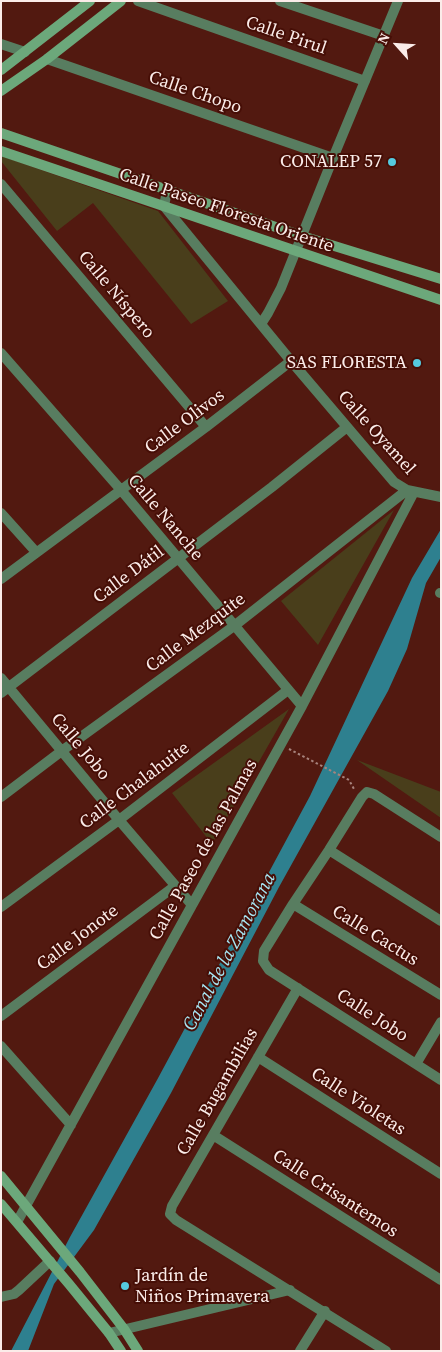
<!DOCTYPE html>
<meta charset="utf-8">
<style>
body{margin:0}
#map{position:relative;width:442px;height:1352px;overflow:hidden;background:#521910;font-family:"Source Serif 4",serif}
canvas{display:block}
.frame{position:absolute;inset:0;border:2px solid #fbece9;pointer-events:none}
.north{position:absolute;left:372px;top:20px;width:50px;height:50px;-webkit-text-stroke:4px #460e06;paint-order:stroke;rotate:296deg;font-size:14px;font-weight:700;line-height:20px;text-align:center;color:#fbece9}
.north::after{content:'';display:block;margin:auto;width:18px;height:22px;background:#fbece9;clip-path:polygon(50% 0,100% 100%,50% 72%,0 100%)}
</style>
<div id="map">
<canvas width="442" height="1352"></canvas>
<div class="frame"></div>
<div class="north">N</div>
</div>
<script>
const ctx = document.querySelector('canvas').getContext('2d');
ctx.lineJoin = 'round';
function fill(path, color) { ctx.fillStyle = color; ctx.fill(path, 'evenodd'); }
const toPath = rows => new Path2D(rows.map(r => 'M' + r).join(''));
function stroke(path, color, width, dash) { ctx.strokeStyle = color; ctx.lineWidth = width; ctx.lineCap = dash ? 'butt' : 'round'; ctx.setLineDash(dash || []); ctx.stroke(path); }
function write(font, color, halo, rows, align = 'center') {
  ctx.font = font + ' "Source Serif 4",serif'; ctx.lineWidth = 4; ctx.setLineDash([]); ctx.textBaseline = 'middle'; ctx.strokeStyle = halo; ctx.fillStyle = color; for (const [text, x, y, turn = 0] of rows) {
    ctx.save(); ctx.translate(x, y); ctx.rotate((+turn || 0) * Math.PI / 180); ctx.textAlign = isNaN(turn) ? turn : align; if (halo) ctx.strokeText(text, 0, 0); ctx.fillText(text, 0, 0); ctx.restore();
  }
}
fill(toPath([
 [1,156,158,211,228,301,191,324,93,203,57,231,1,161],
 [394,510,318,645,281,601],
 [289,709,212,844,172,793],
 [357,760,441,792,441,818]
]), '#493e1b');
fill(toPath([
 [441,529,441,557,426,583,407,649,388,691,279,887,171,1093,94,1230,54,1284,28,1351,11,1351,70,1237,157,1080,310,796,412,578]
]), '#2e808f');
stroke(toPath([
 [289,749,349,780,354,789]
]), '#a7837d', 2, [2.5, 2.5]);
stroke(toPath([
 [138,1,365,81],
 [280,1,384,36],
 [1,44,25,52],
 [47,59,333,158],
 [1,184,206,427],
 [167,191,164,206,291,361,394,482,407,490,441,497],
 [261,324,268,313,281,288,333,158,398,1],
 [1,353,121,490,302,706],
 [1,513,36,552],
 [1,579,206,427,291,361],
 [440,593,441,593],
 [1,678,119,820,192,905],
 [1,693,272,487,347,427],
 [1,797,63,750,234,626,407,490],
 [441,837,374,794,367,792,362,797,329,850,293,904,264,951,263,961,269,970,441,1080],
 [329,850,441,921],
 [293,904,441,995],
 [1,907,119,820,288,690],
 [298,988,172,1206,170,1214,176,1220,386,1351],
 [1,1016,175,886],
 [1,1046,71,1125],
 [258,1057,441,1174],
 [416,1064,441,1022],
 [213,1135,441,1280],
 [17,1222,302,706,414,492],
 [1,1297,14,1294,19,1290,50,1261],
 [109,1333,290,1290],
 [300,1351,325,1311]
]), '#587d60', 10);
stroke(toPath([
 [1,70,90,1],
 [1,91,47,59,121,1],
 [1,133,302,236,441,279],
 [1,151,441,300],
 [1,1176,80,1272,124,1329,138,1351],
 [1,1204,69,1284,109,1333,121,1351]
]), '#6ca87b', 10);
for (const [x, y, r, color] of [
 [392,162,5,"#55cadf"],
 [417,363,5,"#55cadf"],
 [125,1286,5,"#55cadf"]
]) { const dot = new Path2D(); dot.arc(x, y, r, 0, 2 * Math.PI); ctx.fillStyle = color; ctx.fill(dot); stroke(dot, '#460e06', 2); }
write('18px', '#fbece9', '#460e06', [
 ["Calle Pirul",286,36,19],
 ["Calle Chopo",195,93,19],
 ["Calle Paseo Floresta Oriente",226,211,19],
 ["Calle Níspero",116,295,50],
 ["Calle Olivos",185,422,-37],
 ["Calle Oyamel",376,433,48],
 ["Calle Nanche",165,518,50],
 ["Calle Dátil",129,575,-37],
 ["Calle Mezquite",196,633,-37],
 ["Calle Jobo",80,747,50],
 ["Calle Chalahuite",135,786,-37],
 ["Calle Paseo de las Palmas",204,850,-61],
 ["Calle Cactus",375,936,32],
 ["Calle Jonote",78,938,-37],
 ["Calle Jobo",372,1016,33],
 ["Calle Bugambilias",218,1092,-60],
 ["Calle Violetas",358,1102,33],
 ["Calle Crisantemos",335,1194,33]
]);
write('18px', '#fbece9', '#460e06', [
 ["CONALEP 57",382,162],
 ["SAS FLORESTA",407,363],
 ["Jardín de",135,1276,"left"],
 ["Niños Primavera",135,1297,"left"]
], 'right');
write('italic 19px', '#a8e7f4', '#460e06', [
 ["Canal de la Zamorana",230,952,-62]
]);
</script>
